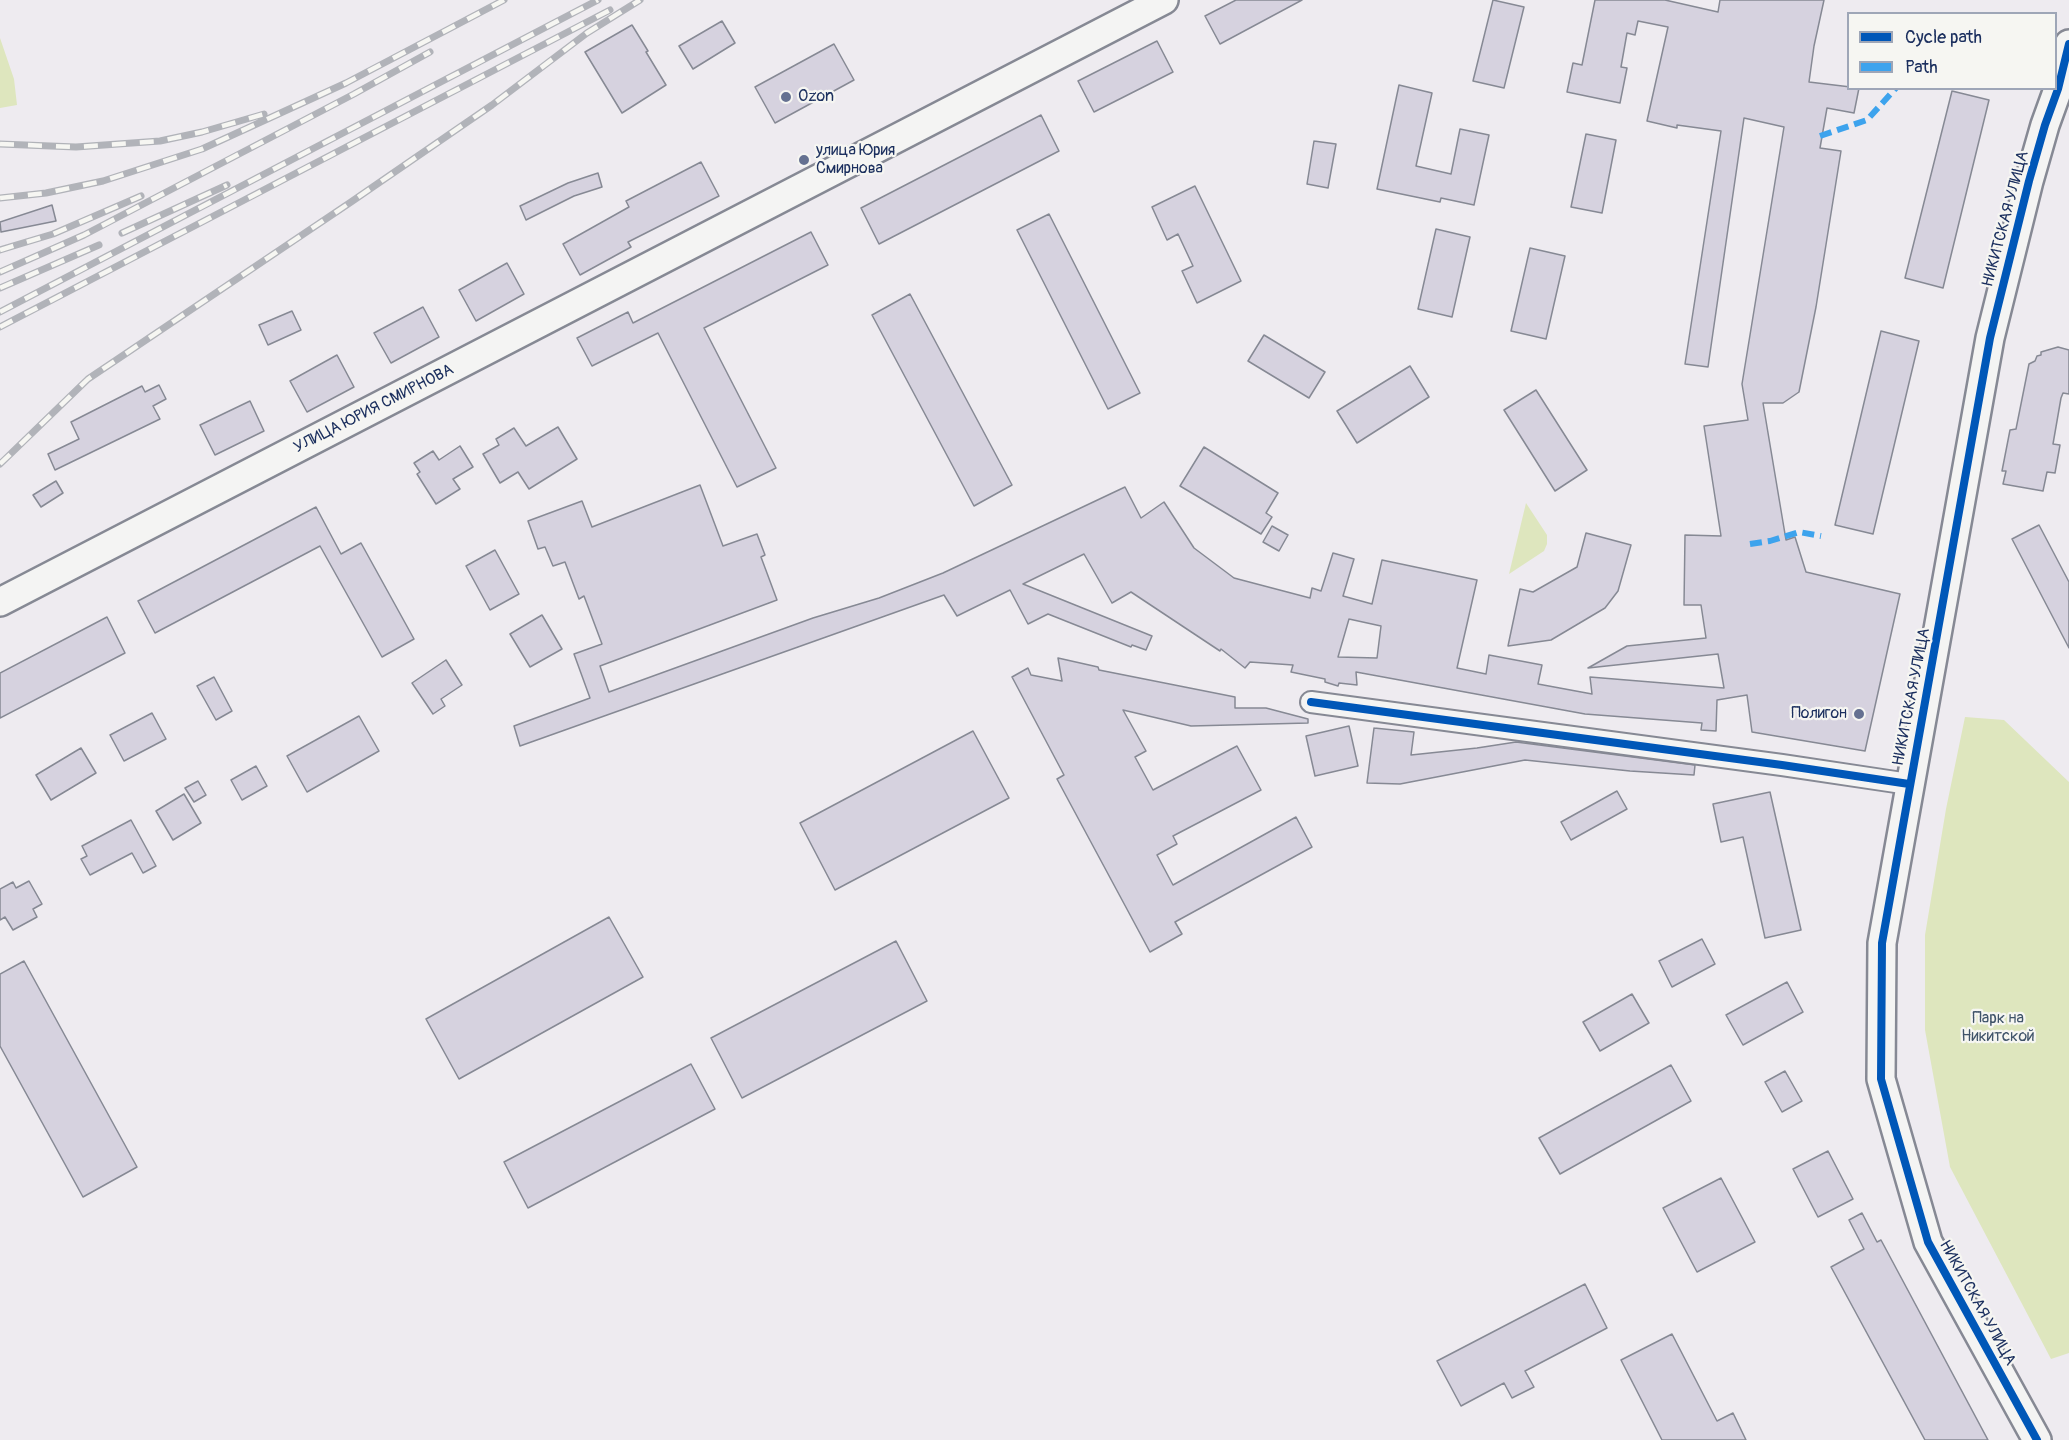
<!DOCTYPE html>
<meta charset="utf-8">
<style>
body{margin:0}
#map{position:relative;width:2069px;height:1440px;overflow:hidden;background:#eeebf0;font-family:Pangolin,sans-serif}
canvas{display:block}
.legend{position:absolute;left:1847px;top:12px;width:210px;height:78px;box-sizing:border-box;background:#f6f6f2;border:2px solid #9ea6b7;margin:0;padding:8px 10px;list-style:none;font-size:18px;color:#1b2f5e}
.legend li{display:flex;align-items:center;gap:12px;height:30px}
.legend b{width:30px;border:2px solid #9ea6b7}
</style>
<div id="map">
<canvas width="2069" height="1440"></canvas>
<ul class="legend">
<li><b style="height:8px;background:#0057b8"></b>Cycle path</li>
<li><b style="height:8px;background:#3da3ed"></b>Path</li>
</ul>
</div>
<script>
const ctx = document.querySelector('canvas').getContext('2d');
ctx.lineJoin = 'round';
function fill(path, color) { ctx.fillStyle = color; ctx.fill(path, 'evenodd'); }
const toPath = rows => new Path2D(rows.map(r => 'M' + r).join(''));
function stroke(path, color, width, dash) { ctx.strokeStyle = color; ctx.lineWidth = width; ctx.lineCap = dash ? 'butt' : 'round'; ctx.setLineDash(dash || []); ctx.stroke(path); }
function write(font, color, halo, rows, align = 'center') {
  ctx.font = font + ' Pangolin,sans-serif'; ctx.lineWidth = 4.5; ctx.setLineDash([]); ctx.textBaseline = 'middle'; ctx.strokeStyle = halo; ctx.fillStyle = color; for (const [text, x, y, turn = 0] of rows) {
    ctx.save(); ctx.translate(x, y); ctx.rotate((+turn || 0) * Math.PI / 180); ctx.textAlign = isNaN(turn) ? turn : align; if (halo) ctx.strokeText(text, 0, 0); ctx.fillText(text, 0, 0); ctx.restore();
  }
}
fill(toPath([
 [0,38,14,79,17,105,0,108],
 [1526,503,1547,535,1547,544,1544,551,1509,574],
 [1965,717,2004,720,2069,782,2069,1353,2051,1359,1950,1167,1925,1030,1925,935,1946,809]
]), '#dee6be');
const building = toPath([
 [1236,0,1302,0,1220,44,1205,16,1236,0],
 [1493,0,1524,7,1504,88,1473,81,1493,0],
 [1595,0,1665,0,1718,12,1720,0,1824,0,1814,46,1809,82,1859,88,1854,113,1827,108,1820,148,1841,151,1816,307,1799,392,1783,403,1763,403,1786,540,1795,537,1806,572,1900,594,1865,751,1752,732,1747,695,1717,700,1716,731,1701,730,1702,723,1585,714,1356,672,1357,685,1339,683,1338,686,1325,682,1325,679,1291,672,1293,665,1250,662,1245,668,1221,649,1220,651,1131,592,1112,603,1084,554,1023,584,1152,636,1146,650,1132,645,1131,647,1048,614,1028,624,1010,590,957,616,944,595,520,746,514,726,590,698,574,654,602,644,584,596,579,599,565,562,553,566,545,547,538,549,528,521,582,501,592,527,700,485,723,546,757,534,765,555,761,557,777,600,600,666,609,692,813,618,879,598,943,573,1125,487,1141,518,1164,502,1194,548,1234,578,1310,598,1312,588,1321,591,1333,553,1354,559,1343,596,1372,604,1382,560,1477,580,1457,668,1486,674,1489,655,1542,665,1538,684,1592,694,1590,677,1724,688,1718,654,1588,668,1627,646,1706,638,1701,605,1684,605,1685,535,1721,536,1704,426,1748,420,1742,384,1784,127,1744,118,1708,367,1685,364,1721,131,1677,125,1677,128,1647,121,1668,27,1638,21,1635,35,1627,33,1621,67,1627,68,1620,103,1567,92,1573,63,1582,65,1595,0],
 [1349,619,1381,626,1377,658,1338,657,1349,619],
 [722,21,735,43,693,69,679,46,722,21],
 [632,25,648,51,646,52,666,85,622,113,585,52,632,25],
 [1157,41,1173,72,1094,112,1078,81,1157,41],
 [834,44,854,80,775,123,755,87,834,44],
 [1399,85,1432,93,1416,166,1451,174,1460,129,1489,135,1474,205,1441,198,1440,202,1377,189,1399,85],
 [1952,91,1989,100,1943,288,1905,278,1952,91],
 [1041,115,1059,151,879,244,861,208,1041,115],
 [1586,134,1616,140,1602,213,1571,207,1586,134],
 [1314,141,1336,144,1328,188,1307,184,1314,141],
 [701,162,719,196,628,242,631,247,580,275,563,244,629,207,626,201,701,162],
 [598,173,602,187,574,196,526,220,520,206,568,183,598,173],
 [1195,186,1241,281,1197,303,1182,271,1193,266,1178,234,1167,240,1152,207,1195,186],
 [52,205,56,221,1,232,0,222,52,205],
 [1049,214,1140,393,1108,409,1017,230,1049,214],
 [1436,229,1470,237,1452,317,1418,309,1436,229],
 [811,232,828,265,704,328,776,468,737,487,658,333,592,366,577,338,628,312,633,323,811,232],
 [1530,248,1565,256,1546,339,1511,331,1530,248],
 [507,263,524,294,476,321,459,290,507,263],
 [910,294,1012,485,974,506,872,315,910,294],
 [423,307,439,337,391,363,374,333,423,307],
 [292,311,301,330,268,345,259,325,292,311],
 [1881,331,1919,341,1873,534,1835,525,1881,331],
 [1264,335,1325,372,1309,398,1248,361,1264,335],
 [2058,347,2069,350,2069,394,2063,393,2061,398,2053,444,2060,445,2055,473,2047,472,2043,491,2003,484,2006,471,2002,471,2010,430,2016,429,2029,364,2035,361,2037,356,2041,355,2041,352,2058,347],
 [337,355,354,387,307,412,290,381,337,355],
 [1410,366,1429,397,1357,443,1337,411,1410,366],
 [159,385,166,399,153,406,160,419,55,470,48,454,79,439,71,422,142,386,145,392,159,385],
 [1536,390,1587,470,1555,491,1504,410,1536,390],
 [250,401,264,431,215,455,200,425,250,401],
 [558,427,577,459,529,489,518,472,500,483,483,454,499,445,496,439,514,428,526,446,558,427],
 [460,446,473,467,453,479,460,489,436,504,417,474,420,472,414,463,433,451,439,460,460,446],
 [1204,447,1278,493,1266,513,1272,517,1261,534,1180,486,1204,447],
 [56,481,63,493,41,507,33,495,56,481],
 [316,507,341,554,361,543,414,639,382,657,320,546,155,633,138,601,316,507],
 [2039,525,2069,582,2069,648,2012,539,2039,525],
 [1272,526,1288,535,1279,551,1263,542,1272,526],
 [1586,533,1631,545,1618,591,1605,608,1551,640,1508,646,1520,589,1533,592,1577,567,1586,533],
 [495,550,519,594,490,610,466,566,495,550],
 [542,615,562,649,530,667,510,634,542,615],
 [107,617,125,653,0,718,0,673,107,617],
 [1058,658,1098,667,1099,670,1235,697,1235,708,1266,708,1308,719,1308,723,1191,726,1123,710,1146,751,1135,757,1153,790,1237,746,1261,790,1173,836,1177,844,1157,855,1173,885,1296,817,1312,847,1175,922,1182,934,1150,952,1057,779,1064,775,1012,677,1028,668,1031,675,1062,681,1058,658],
 [446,660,462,685,441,699,445,706,433,714,412,683,446,660],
 [214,677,232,711,216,720,197,686,214,677],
 [152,713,166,739,124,761,110,735,152,713],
 [359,716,379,751,307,792,287,756,359,716],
 [1349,726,1358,766,1315,776,1306,736,1349,726],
 [1374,728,1414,732,1411,755,1477,748,1516,742,1695,765,1694,775,1630,771,1525,760,1400,784,1367,783,1374,728],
 [973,731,1009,798,835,890,800,823,973,731],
 [81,748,96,773,51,800,36,775,81,748],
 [256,766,267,786,242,800,231,780,256,766],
 [198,781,206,795,194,802,185,788,198,781],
 [1617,791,1627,809,1571,840,1561,822,1617,791],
 [1770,792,1801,930,1765,938,1743,837,1721,842,1713,804,1770,792],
 [184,794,201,823,173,840,156,811,184,794],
 [131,820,156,866,143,873,132,853,90,875,81,859,87,856,82,846,131,820],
 [29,881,42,904,33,909,37,917,13,930,5,917,0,920,0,889,13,882,16,888,29,881],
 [609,917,643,977,459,1079,426,1019,609,917],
 [1702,939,1715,964,1672,987,1659,961,1702,939],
 [896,941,927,1001,742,1098,711,1038,896,941],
 [24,961,137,1167,83,1197,0,1046,0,974,24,961],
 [1787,982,1803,1012,1743,1045,1726,1015,1787,982],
 [1632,994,1649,1023,1600,1051,1583,1022,1632,994],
 [691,1064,715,1109,528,1208,504,1162,691,1064],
 [1671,1065,1691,1101,1560,1174,1539,1138,1671,1065],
 [1785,1071,1802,1101,1782,1112,1765,1082,1785,1071],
 [1828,1151,1853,1199,1818,1217,1793,1169,1828,1151],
 [1721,1178,1755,1242,1697,1272,1663,1208,1721,1178],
 [1862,1213,1877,1242,1881,1240,1988,1440,1925,1440,1831,1267,1864,1249,1849,1220,1862,1213],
 [1585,1284,1607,1328,1525,1371,1534,1387,1512,1398,1504,1383,1461,1406,1437,1361,1585,1284],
 [1672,1334,1717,1421,1733,1413,1746,1440,1662,1440,1621,1360,1672,1334]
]);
fill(building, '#d6d2df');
stroke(building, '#868994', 1.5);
const street = toPath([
 [1311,702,1782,765,1909,784]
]);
const secondary = toPath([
 [0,602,1164,0],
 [2037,1440,1928,1242,1881,1079,1882,943,1990,338,2029,181,2045,125,2058,89,2069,44]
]);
stroke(street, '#868994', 24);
stroke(secondary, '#868994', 32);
stroke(street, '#f4f4f3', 20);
stroke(secondary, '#f4f4f3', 27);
const rail = toPath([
 [0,144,76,147,160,141,202,132,264,114],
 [0,198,46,193,103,181,202,149,346,83,504,0],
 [122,233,227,185],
 [0,250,53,234,141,196],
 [0,272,84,235,354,94,430,52],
 [0,288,99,245],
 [0,312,598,0],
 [0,327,610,10],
 [0,464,88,379,351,202,492,105,587,33,640,0]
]);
stroke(rail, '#b1b3b9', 7);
stroke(rail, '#f6f6f2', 4.5, [14]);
stroke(toPath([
 [1820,136,1867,120,1896,88],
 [1750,544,1770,541,1799,532,1821,536]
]), '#3da3ed', 6, [12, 6]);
stroke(toPath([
 [1311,702,1782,765,1909,784],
 [2037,1440,1928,1242,1881,1079,1882,943,1990,338,2029,181,2045,125,2058,89,2069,44]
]), '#0057b8', 8);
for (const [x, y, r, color] of [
 [786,97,6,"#657191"],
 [804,160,6,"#657191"],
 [1859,714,6,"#657191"]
]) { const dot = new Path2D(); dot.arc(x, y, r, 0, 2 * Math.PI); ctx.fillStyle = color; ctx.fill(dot); stroke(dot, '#f6f6f2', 2); }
write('16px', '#1b2f5e', '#f6f6f2', [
 ["Ozon",798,97],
 ["улица Юрия",816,151],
 ["Смирнова",816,169],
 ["Полигон",1847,714,"right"]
], 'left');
write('16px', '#1b2f5e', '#f6f6f2', [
 ["НИКИТСКАЯ УЛИЦА",2006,219,-75],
 ["УЛИЦА ЮРИЯ СМИРНОВА",374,409,-27],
 ["НИКИТСКАЯ УЛИЦА",1912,697,-79],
 ["НИКИТСКАЯ УЛИЦА",1977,1303,61]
]);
write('16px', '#3f5369', '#f6f6f2', [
 ["Парк на",1998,1019],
 ["Никитской",1998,1037]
]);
</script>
